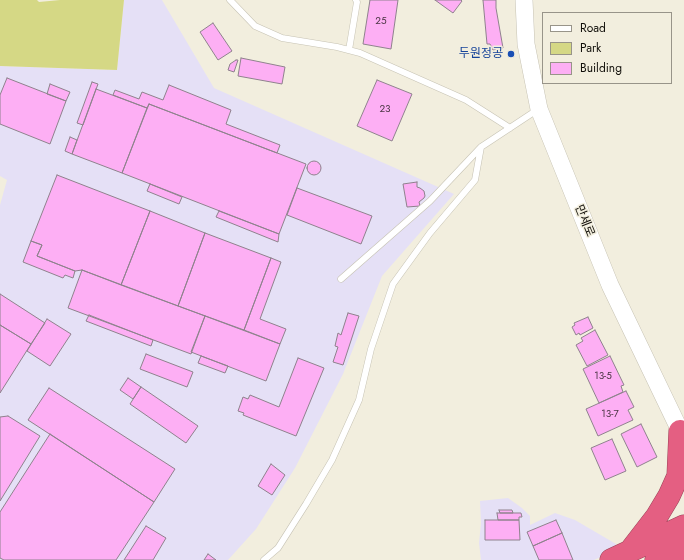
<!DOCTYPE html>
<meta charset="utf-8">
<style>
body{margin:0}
#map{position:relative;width:684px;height:560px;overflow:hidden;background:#f2eede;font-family:Jost,sans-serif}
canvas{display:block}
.legend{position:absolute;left:542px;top:12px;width:130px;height:72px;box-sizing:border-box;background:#f2eede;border:1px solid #989489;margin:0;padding:5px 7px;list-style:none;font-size:12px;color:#100e09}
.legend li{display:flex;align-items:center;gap:8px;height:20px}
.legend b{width:20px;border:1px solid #989489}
</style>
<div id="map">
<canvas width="684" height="560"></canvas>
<ul class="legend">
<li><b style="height:5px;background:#fff"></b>Road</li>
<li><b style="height:11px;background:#d5d885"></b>Park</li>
<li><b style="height:11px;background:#fdaff4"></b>Building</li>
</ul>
</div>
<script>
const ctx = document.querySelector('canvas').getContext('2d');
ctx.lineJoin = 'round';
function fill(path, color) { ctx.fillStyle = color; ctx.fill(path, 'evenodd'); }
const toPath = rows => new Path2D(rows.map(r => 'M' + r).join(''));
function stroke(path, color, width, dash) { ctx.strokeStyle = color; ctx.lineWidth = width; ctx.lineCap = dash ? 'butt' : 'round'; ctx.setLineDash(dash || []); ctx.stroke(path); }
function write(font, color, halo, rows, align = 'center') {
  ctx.font = font + ' Jost,"Noto Sans KR",sans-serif'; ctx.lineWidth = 3; ctx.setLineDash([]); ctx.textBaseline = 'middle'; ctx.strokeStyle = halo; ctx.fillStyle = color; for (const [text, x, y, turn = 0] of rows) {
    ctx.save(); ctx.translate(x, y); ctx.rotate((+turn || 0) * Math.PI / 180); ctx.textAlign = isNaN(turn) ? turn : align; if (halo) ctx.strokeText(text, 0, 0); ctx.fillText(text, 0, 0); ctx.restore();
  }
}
fill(toPath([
 [124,0,162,0,214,88,454,194,382,276,343,374,295,468,256,529,228,560,0,560,0,205,7,180,0,176,0,66,117,70],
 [508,498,522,508,530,516,530,525,555,513,575,520,616,544,614,551,594,560,481,560,479,543,481,523,480,501]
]), '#e5e0f6');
fill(toPath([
 [0,0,37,0,39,2,60,0,124,0,117,70,0,66]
]), '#d5d885');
const building = toPath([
 [370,0,398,0,391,49,363,44,370,0],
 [435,0,461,0,462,1,453,13,435,0],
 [483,0,496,0,496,8,503,48,493,50,490,44,487,44,483,0],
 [213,23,232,51,218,60,200,32,213,23],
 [241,58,285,67,282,84,238,76,241,58],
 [236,60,238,60,234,72,228,70,230,64,236,60],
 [7,78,66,101,50,144,0,124,0,95,7,78],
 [377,80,412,94,392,141,357,126,377,80],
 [92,82,98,84,83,125,77,123,92,82],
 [50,84,70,92,66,101,47,94,50,84],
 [169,85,231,110,226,124,280,145,277,153,149,104,147,108,113,95,115,90,139,99,142,92,163,100,169,85],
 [96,89,147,108,122,173,72,154,96,89],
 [149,104,306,164,279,234,122,173,149,104],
 [70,137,77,140,72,154,65,151,70,137],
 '307 168a7 7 0 1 1 14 0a7 7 0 1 1-14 0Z',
 [57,175,150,211,121,285,82,270,75,271,37,256,42,245,31,241,57,175],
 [417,182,417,187,420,188,424,191,425,196,424,198,419,202,420,206,407,207,403,184,417,182],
 [150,184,182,197,179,204,147,191,150,184],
 [297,188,372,216,361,244,287,215,297,188],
 [150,211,205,233,178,306,121,285,150,211],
 [219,211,279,234,278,242,216,217,219,211],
 [205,233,271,258,244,330,178,306,205,233],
 [31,241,42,245,37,256,75,271,73,278,65,275,63,278,23,262,31,241],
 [271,258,281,262,260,319,286,329,280,344,244,330,271,258],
 [82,270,205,316,191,354,68,308,82,270],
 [0,294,45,323,31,344,0,325,0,294],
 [348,313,359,316,343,365,333,362,338,347,335,346,338,333,341,335,348,313],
 [89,315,153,340,151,346,86,321,89,315],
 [205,316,280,344,266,381,191,352,205,316],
 [588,317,593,328,580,335,579,333,576,335,572,327,575,325,574,323,588,317],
 [47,319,71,334,50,366,27,351,47,319],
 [0,325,31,344,0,393,0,325],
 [595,330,608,355,587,366,576,345,583,341,581,338,595,330],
 [146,354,193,372,187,387,140,369,146,354],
 [201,356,228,366,225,373,198,363,201,356],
 [610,356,624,385,621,386,623,392,599,403,583,369,610,356],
 [298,358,324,368,296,436,243,415,244,413,238,411,243,397,248,399,250,395,279,407,298,358],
 [128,378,141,387,133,399,120,390,128,378],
 [141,387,198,426,186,443,130,404,141,387],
 [49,388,175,469,154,502,28,420,49,388],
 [626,391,634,407,628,410,633,420,598,436,586,409,626,391],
 [8,416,40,436,0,501,0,417,8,416],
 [641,424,657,457,637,467,621,434,641,424],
 [50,434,154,502,116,560,4,560,0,558,0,512,50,434],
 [612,439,626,471,605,480,591,448,612,439],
 [271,464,285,475,272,495,258,486,271,464],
 [499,510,512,510,513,513,500,513,499,510],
 [497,513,521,513,522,517,519,517,519,520,498,520,497,513],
 [485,520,519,520,520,540,485,540,485,520],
 [556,520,562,533,533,546,527,532,556,520],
 [146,526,166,538,153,560,124,560,146,526],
 [562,533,573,560,539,560,533,546,562,533],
 [208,554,216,560,204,560,208,554]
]);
fill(building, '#fdaff4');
stroke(building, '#8f828d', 1);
const lane = toPath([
 [230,0,255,26,282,38,337,47,360,53,466,100,510,128],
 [349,50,357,2,356,0],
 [341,279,430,201,481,147,537,110],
 [264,560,278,548,306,504,332,460,359,400,371,349,393,284,430,233,475,180,481,147]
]);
const secondary = toPath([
 [524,0,526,44,539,109,610,285,684,439]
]);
const highway = toPath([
 [630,551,657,516,669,496,678,476,680,431],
 [611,560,684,526],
 [656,560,684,548]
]);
stroke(lane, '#c6c2b3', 7);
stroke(secondary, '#c6c2b3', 18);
stroke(highway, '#9a4358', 23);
stroke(lane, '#fff', 6);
stroke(secondary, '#fff', 17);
stroke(highway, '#e45f82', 22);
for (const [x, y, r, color] of [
 [511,54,4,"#1a4fb4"]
]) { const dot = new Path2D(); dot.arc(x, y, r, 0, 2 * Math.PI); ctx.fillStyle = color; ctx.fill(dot); stroke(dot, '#f2eede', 1.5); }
write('10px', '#4b3644', null, [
 ["25",381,22],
 ["23",385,110],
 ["13-5",603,377],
 ["13-7",610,415]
]);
write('12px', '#164399', '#f2eede', [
 ["두원정공",503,54]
], 'right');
write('12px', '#100e09', '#f2eede', [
 ["만세로",584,221,68]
]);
</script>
